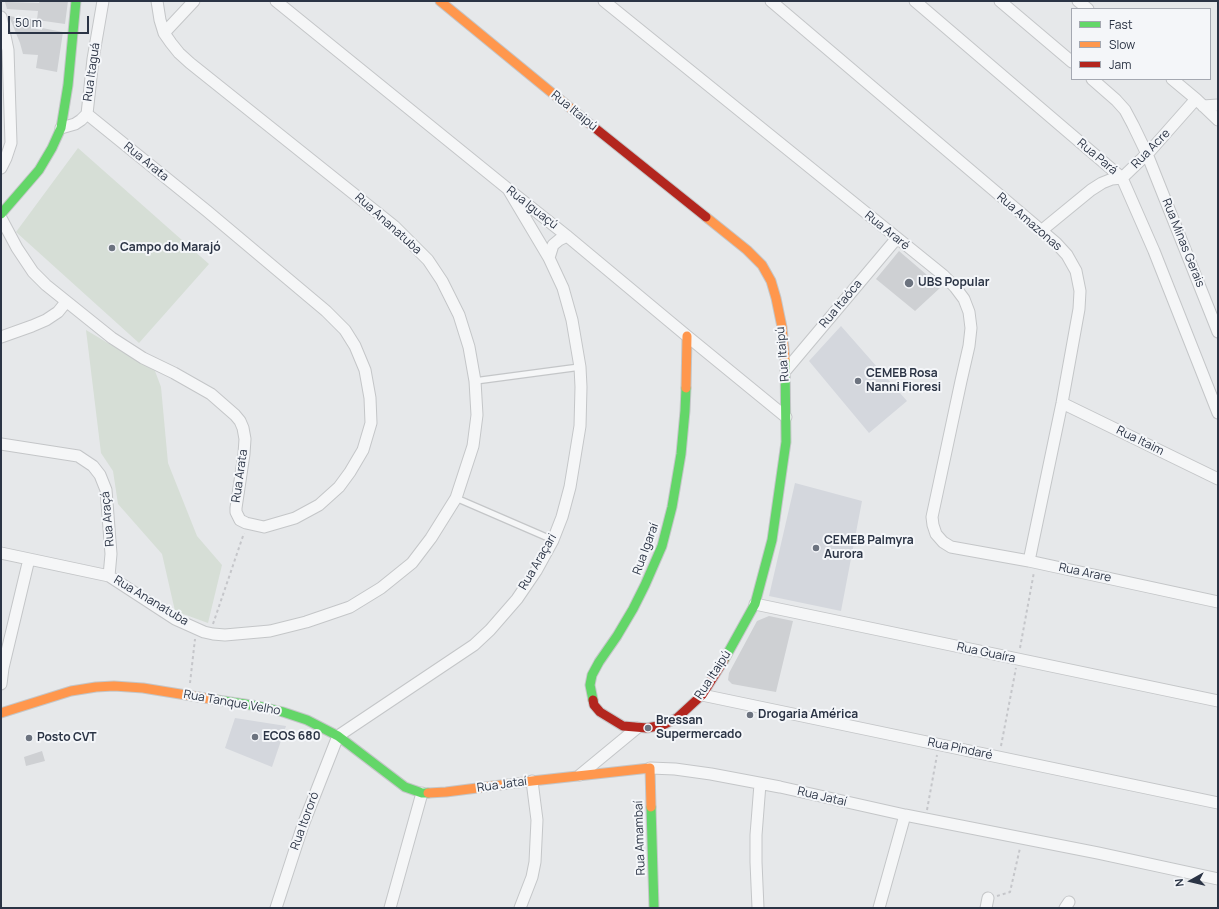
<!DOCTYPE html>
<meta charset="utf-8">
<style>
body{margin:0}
#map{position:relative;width:1219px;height:909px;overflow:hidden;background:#e6e8ea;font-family:Manrope,sans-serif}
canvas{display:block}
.frame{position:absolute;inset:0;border:2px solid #2b3445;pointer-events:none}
.legend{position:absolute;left:1071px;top:8px;width:140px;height:72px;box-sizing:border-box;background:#f4f6f9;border:1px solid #a4a8b1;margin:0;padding:5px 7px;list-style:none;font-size:12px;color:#2b3445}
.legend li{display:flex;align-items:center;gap:8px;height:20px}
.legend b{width:20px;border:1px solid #a4a8b1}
.north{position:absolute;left:1171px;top:861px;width:40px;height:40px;-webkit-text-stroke:3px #f4f6f9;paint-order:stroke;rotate:262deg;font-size:11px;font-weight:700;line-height:16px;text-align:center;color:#2b3445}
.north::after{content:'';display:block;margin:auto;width:14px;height:18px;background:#2b3445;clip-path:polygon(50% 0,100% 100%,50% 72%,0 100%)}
.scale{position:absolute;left:8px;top:16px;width:81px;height:18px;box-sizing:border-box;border:2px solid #2b3445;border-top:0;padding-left:5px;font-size:12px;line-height:14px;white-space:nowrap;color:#2b3445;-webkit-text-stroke:3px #f4f6f9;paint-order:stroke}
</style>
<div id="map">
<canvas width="1219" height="909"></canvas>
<div class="frame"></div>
<ul class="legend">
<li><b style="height:5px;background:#63d668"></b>Fast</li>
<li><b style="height:5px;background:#ff974d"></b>Slow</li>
<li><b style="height:5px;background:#b3261e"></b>Jam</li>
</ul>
<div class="north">N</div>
<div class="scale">50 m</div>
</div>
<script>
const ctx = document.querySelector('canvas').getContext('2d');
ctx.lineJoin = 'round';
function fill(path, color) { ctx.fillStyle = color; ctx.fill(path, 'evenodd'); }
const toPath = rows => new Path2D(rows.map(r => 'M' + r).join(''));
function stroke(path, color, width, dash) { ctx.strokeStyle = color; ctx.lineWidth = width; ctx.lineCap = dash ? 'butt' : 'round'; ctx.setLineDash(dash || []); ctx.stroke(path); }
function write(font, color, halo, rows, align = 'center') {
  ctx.font = font + ' Manrope,sans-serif'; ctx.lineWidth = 4; ctx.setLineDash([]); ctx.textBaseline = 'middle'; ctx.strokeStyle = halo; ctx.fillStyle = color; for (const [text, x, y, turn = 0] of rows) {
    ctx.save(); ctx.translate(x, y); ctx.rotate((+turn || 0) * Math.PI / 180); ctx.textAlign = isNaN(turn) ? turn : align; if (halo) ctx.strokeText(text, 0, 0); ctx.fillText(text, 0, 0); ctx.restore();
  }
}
fill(toPath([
 [841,326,907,401,869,433,809,361],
 [795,483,862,501,841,611,769,596],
 [235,718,286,726,272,767,225,748]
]), '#d4d7dd');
fill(toPath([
 [78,148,209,264,139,343,16,232],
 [86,330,155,371,161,387,168,463,197,536,222,565,208,623,175,611,162,554,118,504,113,471,101,453]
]), '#d6ded6');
fill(toPath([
 [40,1,68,1,65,24,37,20,38,11,7,9,5,2,39,3],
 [9,16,37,20,36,29,42,30,42,28,63,32,57,72,36,68,38,55,23,54,20,43],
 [899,251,941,287,915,311,876,279],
 [769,616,793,621,776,692,732,684,728,680,729,673,757,621],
 [42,751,45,761,26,766,24,757]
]), '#ced0d3');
const lane = toPath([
 [475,381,580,367],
 [456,498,553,540]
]);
const street = toPath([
 [276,1,508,189,567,236,687,336,786,417],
 [604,1,943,275,955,287,964,299,969,312,971,328,969,346,961,381,932,517,933,525,936,534,943,542,951,547,1029,561,1218,602],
 [771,1,1056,243,1067,255,1076,271,1080,291,1079,309,1062,403,1029,561],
 [915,1,1122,178,1154,251,1218,413],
 [1000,1,1072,62],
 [1078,1,1088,9],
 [1,17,8,50,11,143,6,158,1,168],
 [164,33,194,1],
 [1092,79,1116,100,1125,110,1133,125,1147,154,1218,332],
 [1172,79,1196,99,1218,120],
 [1203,106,1218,105],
 [61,128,75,124,81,120,87,114,93,59,103,1],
 [1,218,17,248,33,272,46,285,112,338,143,358,174,373,211,394,235,415,240,421,243,428,245,439,244,454,236,508,236,512,240,520,246,523,264,527,295,518,319,505,339,487,350,472,363,450,371,423,370,398,365,370,355,346,345,330,326,311,207,211,87,114],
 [1041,231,1091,190,1102,183,1112,179,1122,178,1150,151,1196,99],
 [549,258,553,245,559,240,567,236],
 [1,337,32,326,46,320,58,312,66,302],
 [786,370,897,238],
 [1062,403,1218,479],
 [1,444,78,456,93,466,100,475,106,490,111,554,109,576],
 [1,553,109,576,175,619,204,632,213,634,225,635,270,631,306,622,350,607,381,588,412,563,431,538,456,498,473,446,477,415,475,381,469,347,459,315,442,281,428,260,394,226,190,63,179,53,171,43,164,33,160,20,157,1],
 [755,604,1218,701],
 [1,684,3,668,29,559],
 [702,695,1218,803],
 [650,768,675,769,711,774,780,787,905,815,1098,853,1218,879],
 [580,775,637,728],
 [276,908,303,825,338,736,474,645,490,630,517,599,536,571,553,540,562,517,570,487,580,426,581,387,580,367,572,320,563,288,549,258,508,189],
 [390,908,422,793],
 [520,908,532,877,535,862,537,820,532,781],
 [758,908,756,862,756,835,760,784],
 [879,908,905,815],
 [986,908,988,898],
 [1065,908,1069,902]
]);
const fast = toPath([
 [1,214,39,170,52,148,61,128,68,85,76,1],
 [724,660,755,604,772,540,786,442,785,360],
 [217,700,258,706,283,712,307,720,338,736,405,787,422,793,428,793],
 [593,700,590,685,592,675,599,662,617,636,633,609,645,585,662,546,672,507,681,454,685,411,686,388],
 [651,807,654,908]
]);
const slow = toPath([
 [440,1,585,120],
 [706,217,747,250,762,265,771,281,776,298,782,327,785,360],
 [686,388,687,336],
 [1,713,71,691,96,687,114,686,143,688,217,700],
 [428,793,446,792,532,781,650,768,651,807]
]);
const jam = toPath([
 [585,120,706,217],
 [593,700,594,705,600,712,623,726,647,728,663,725,677,718,702,695,724,660]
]);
stroke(lane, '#c4c6c8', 8);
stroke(street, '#c4c6c8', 13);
stroke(fast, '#c4c6c8', 11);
stroke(slow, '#c4c6c8', 11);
stroke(jam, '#c4c6c8', 11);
stroke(toPath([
 [213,624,244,533],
 [1020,648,1034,572],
 [190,683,195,639],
 [1001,746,1016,668],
 [927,810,937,755],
 [997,896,1010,892,1020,848]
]), '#c5c6ca', 2, [3, 3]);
stroke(lane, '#f5f6f7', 5.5);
stroke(street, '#f5f6f7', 11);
stroke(fast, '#63d668', 9);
stroke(slow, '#ff974d', 9);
stroke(jam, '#b3261e', 9);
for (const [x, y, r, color] of [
 [112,248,4,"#6c737f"],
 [909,283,5,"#6c737f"],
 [858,381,4,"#6c737f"],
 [816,548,4,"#6c737f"],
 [750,715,4,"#6c737f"],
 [648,728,4,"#6c737f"],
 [255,737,4,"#6c737f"],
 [29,738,4,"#6c737f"]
]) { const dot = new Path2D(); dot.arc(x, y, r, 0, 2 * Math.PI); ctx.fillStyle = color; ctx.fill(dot); stroke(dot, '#f4f6f9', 1.5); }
write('12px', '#2b3445', '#f4f6f9', [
 ["Rua Itaguá",92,72,-82],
 ["Rua Itaipú",574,111,39],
 ["Rua Acre",1151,149,-46],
 ["Rua Pará",1097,157,40],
 ["Rua Arata",146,162,39],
 ["Rua Iguaçú",532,208,38],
 ["Rua Amazonas",1029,222,41],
 ["Rua Ananatuba",388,224,42],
 ["Rua Araré",887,231,39],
 ["Rua Minas Gerais",1183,243,68],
 ["Rua Itaóca",841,304,-50],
 ["Rua Itaipú",783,354,-95],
 ["Rua Itaim",1140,441,26],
 ["Rua Arata",240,476,-82],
 ["Rua Araçá",108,519,-95],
 ["Rua Igaraí",646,549,-70],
 ["Rua Araçari",538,562,-60],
 ["Rua Arare",1085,573,12],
 ["Rua Ananatuba",151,601,31],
 ["Rua Guaíra",986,653,12],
 ["Rua Itaipú",713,675,-57],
 ["Rua Tanque Velho",232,703,10],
 ["Rua Pindaré",960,749,12],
 ["Rua Jataí",502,785,-8],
 ["Rua Jataí",822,797,13],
 ["Rua Itororó",305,821,-70],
 ["Rua Amambaí",640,838,-92]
]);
write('bold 12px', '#2b3445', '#f4f6f9', [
 ["Campo do Marajó",120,248],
 ["UBS Popular",918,283],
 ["CEMEB Rosa",866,374],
 ["Nanni Fioresi",866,388],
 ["CEMEB Palmyra",824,541],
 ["Aurora",824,555],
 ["Drogaria América",758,715],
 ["Bressan",656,721],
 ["Supermercado",656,735],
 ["ECOS 680",263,737],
 ["Posto CVT",37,738]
], 'left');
</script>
